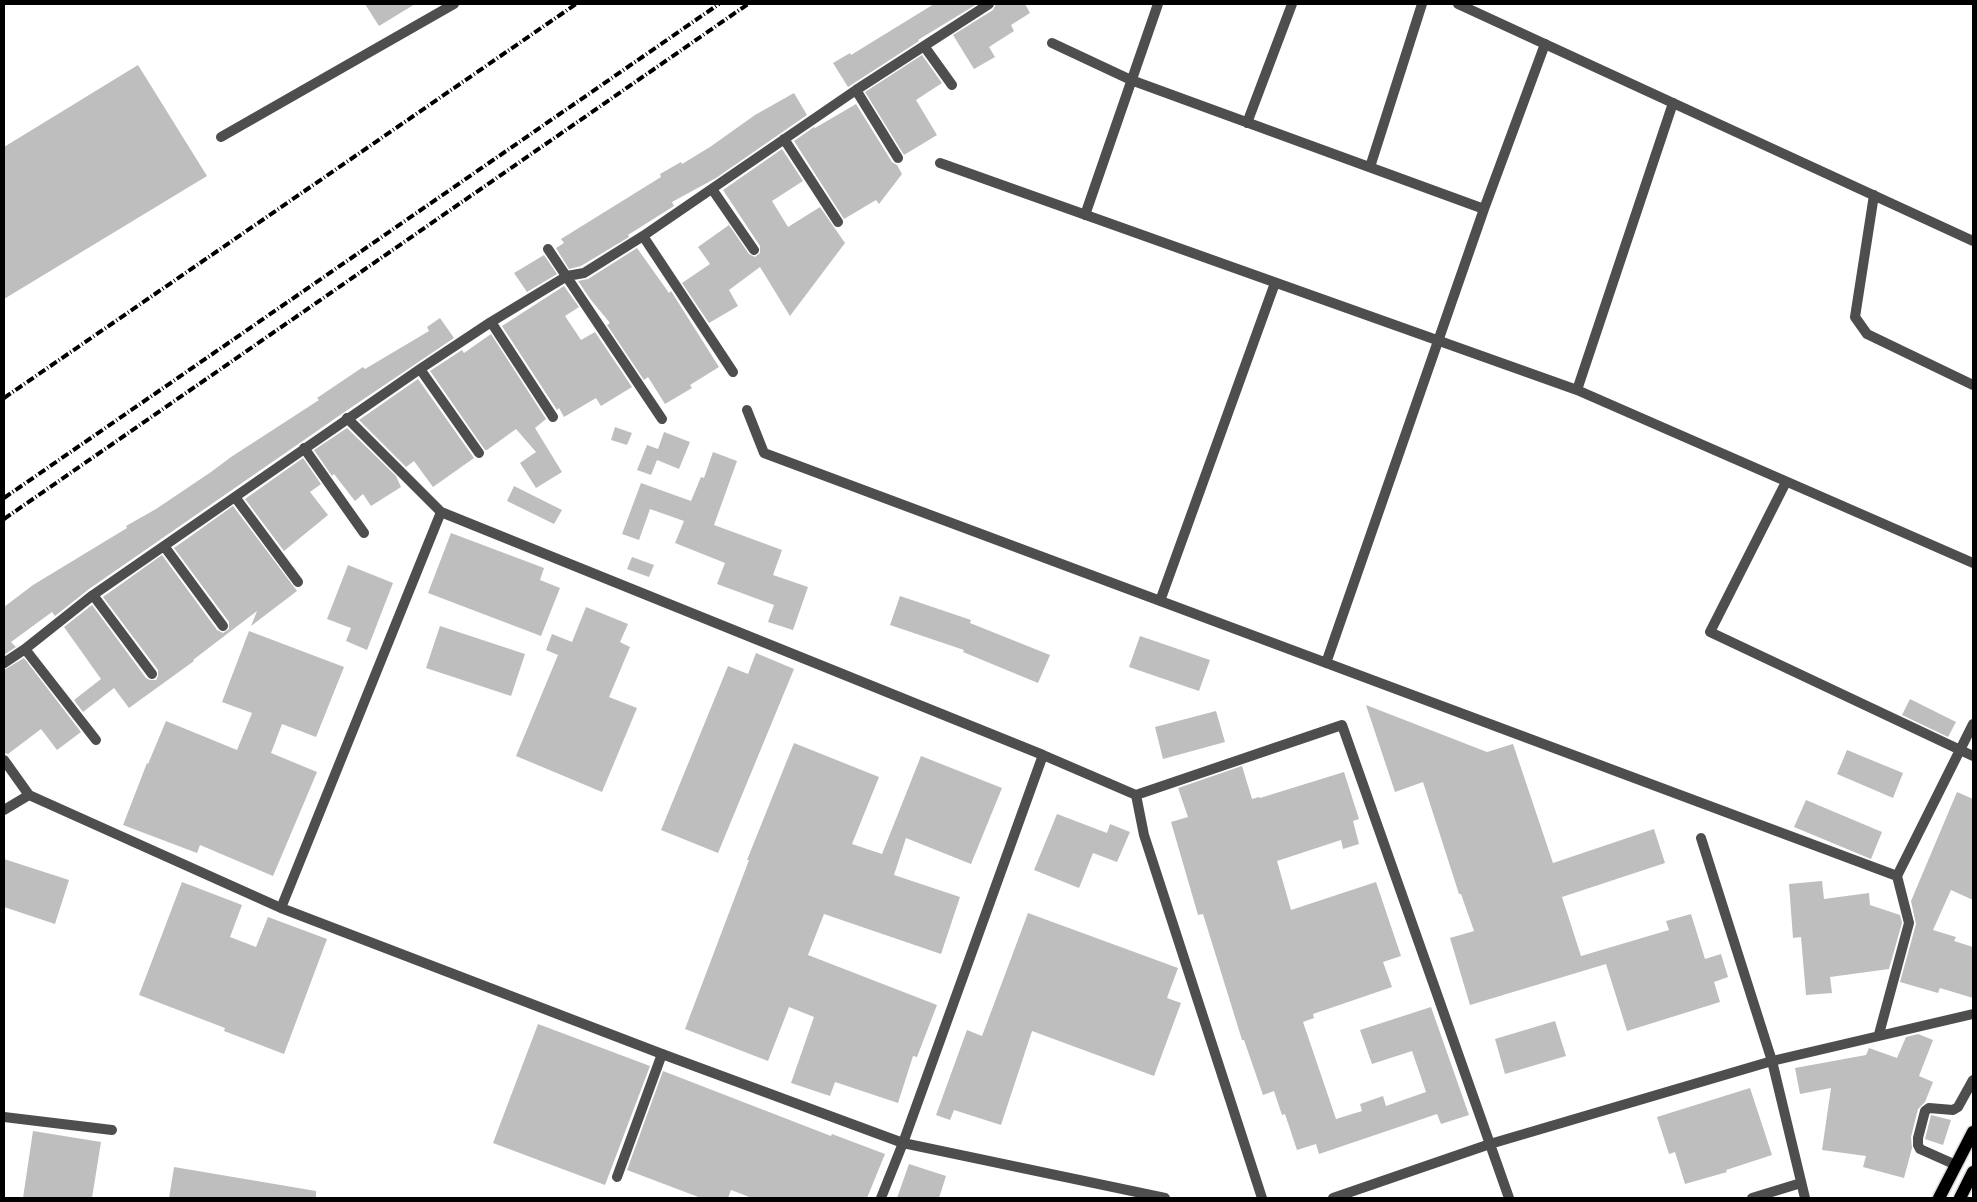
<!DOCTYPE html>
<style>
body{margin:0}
#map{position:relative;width:1977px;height:1202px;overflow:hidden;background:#fff;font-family:Mulish,sans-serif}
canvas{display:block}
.frame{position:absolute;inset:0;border:5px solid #000;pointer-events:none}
</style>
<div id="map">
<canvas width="1977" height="1202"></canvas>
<div class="frame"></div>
</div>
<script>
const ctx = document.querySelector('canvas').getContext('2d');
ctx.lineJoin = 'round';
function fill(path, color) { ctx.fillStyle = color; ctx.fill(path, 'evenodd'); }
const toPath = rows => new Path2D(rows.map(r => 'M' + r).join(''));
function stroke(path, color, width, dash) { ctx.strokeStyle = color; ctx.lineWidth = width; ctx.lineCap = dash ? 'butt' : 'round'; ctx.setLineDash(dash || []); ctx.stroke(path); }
fill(toPath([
 [365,4,415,4,379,26],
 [934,4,977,4,918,40,919,41,848,87,833,63,850,53,851,55],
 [996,4,1025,4,1030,13,1011,25,1014,31,989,47,995,57,974,69,953,35,993,10],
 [922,55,942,83,916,100,937,135,904,155,865,92],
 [138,65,207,176,4,299,4,147],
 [794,93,807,115,716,178,672,202,674,206,628,235,629,237,581,266,569,269,556,248,564,243,561,239,661,177,660,174,681,162,682,164,710,147,755,115],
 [856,104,892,162,897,165,902,174,879,204,876,200,844,219,794,141,814,127,815,128],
 [782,149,803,181,772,201,788,227,820,207,845,243,790,316,760,267,729,290,738,306,709,323,682,283,710,264,698,247,729,225,749,254,755,257,760,253,760,246,723,190],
 [637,248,669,293,671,291,719,367,690,385,692,388,665,404,648,377,644,380,607,325,610,323,591,300,578,281,588,279],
 [544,255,557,274,527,292,514,273],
 [564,286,579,307,565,316,581,340,595,332,632,387,601,406,596,398,564,417,559,408,557,410,502,326],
 [440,318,454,338,343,413,89,589,55,616,52,612,11,642,16,647,4,655,4,607,33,585,127,528,126,526,156,509,211,472,231,457,319,400,317,398,363,367,365,369,429,331,427,327],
 [491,334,546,419,535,428,562,472,536,488,520,463,536,452,516,429,487,450,485,450,430,371,462,350,464,353],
 [418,379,474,458,433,487,414,461,406,467,359,420],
 [615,427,632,433,627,445,611,440],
 [347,428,396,476,401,487,371,506,363,494,355,501,334,474,332,476,314,450],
 [664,432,690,442,679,469,657,460,651,475,637,470,647,445,658,449],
 [713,452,737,461,714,525,782,550,773,575,808,587,793,630,768,622,774,605,717,584,725,563,675,543,684,521,650,509,639,540,622,534,641,483,691,501,701,477,704,478],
 [303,458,321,484,310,492,328,515,284,551,245,499],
 [514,486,562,510,554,524,507,501],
 [233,506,297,591,251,626,257,611,193,660,194,661,129,708,114,688,83,712,74,700,101,679,64,627,92,605,146,678,150,680,156,680,158,676,158,670,103,597,162,555,217,630,223,633,229,629,229,622,174,548],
 [451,533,544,568,540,580,560,588,541,636,428,593],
 [632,557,654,565,649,577,627,569],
 [348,565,393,583,367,650,346,641,351,628,327,619],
 [900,596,971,620,970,623,1050,655,1038,683,963,652,964,650,890,625],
 [586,607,628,624,620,642,630,647,609,697,637,708,602,792,516,756,558,655,546,650,552,634,572,642],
 [440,626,525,654,511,696,426,668],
 [249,631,344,667,316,737,282,724,271,753,317,772,273,876,200,845,197,853,123,825,147,763,148,764,166,721,237,750,252,713,222,702],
 [1140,636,1210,660,1199,691,1129,667],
 [756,653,794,669,718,853,661,830,728,666,748,674],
 [24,658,81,732,57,750,41,729,8,754,4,753,4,670],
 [1910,699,1956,722,1948,737,1902,715],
 [1366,705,1487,752,1513,744,1553,863,1654,829,1665,863,1562,897,1581,956,1669,930,1666,921,1691,914,1705,959,1721,954,1728,977,1714,982,1720,1002,1627,1031,1606,964,1470,1005,1450,938,1474,931,1461,894,1459,894,1423,782,1395,792],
 [1216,711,1225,742,1163,759,1155,727],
 [794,743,879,777,852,844,882,854,921,756,1002,788,971,864,906,838,894,875,960,897,941,954,824,914,808,955,937,1005,917,1057,913,1056,898,1103,835,1082,830,1096,791,1083,814,1017,789,1007,768,1061,685,1029,749,860,747,860],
 [1847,750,1903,773,1893,798,1837,774],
 [1242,766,1252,799,1259,797,1260,798,1344,772,1359,819,1353,821,1359,844,1343,849,1341,840,1277,861,1291,910,1376,882,1401,956,1383,962,1392,987,1313,1014,1314,1018,1303,1022,1336,1119,1362,1111,1360,1104,1383,1096,1386,1106,1426,1092,1412,1051,1372,1064,1360,1030,1431,1007,1469,1115,1441,1124,1437,1114,1319,1154,1316,1144,1297,1150,1285,1114,1282,1115,1274,1091,1263,1095,1244,1040,1242,1040,1203,914,1198,915,1171,822,1188,817,1178,788],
 [1957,792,1973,799,1973,900,1951,890,1933,930,1956,937,1954,941,1973,947,1973,998,1940,988,1938,993,1900,982,1916,924,1911,901],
 [1806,800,1882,832,1871,859,1794,827],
 [1057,814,1107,833,1110,824,1130,832,1117,862,1093,853,1079,888,1034,870],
 [4,859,69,880,55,924,4,907],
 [1822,881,1824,899,1869,893,1870,905,1900,915,1902,923,1889,969,1830,977,1832,993,1806,995,1801,937,1793,938,1789,884],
 [182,882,242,905,230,937,256,947,268,917,327,939,284,1054,224,1031,225,1028,139,995],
 [1028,913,1178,968,1167,998,1181,1003,1154,1076,1032,1031,1001,1125,954,1110,950,1120,936,1115,967,1030,982,1036],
 [1555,1021,1566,1056,1505,1074,1495,1039],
 [538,1024,650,1066,605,1185,493,1143],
 [1918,1034,1933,1040,1919,1076,1933,1082,1925,1102,1918,1109,1911,1137,1912,1148,1904,1178,1863,1167,1866,1156,1822,1150,1831,1088,1800,1094,1795,1068,1866,1055,1869,1048,1897,1058,1906,1037],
 [663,1071,831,1136,832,1134,885,1154,867,1198,752,1198,731,1190,728,1198,701,1198,627,1170],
 [1750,1088,1772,1155,1726,1170,1727,1172,1685,1184,1675,1152,1669,1154,1657,1117],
 [1931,1115,1951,1120,1943,1145,1925,1139],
 [33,1131,101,1142,92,1198,23,1198],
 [909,1164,946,1176,939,1198,897,1198],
 [174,1167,316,1191,316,1198,169,1198]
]), '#bebebe');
const primary = toPath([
 [1939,1198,1973,1132],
 [1960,1198,1973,1172]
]);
stroke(primary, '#dbdbdb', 15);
stroke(toPath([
 [1052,43,1131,80,1484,209],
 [1247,123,1292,4],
 [940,163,1577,390,1973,563],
 [1370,167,1422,4],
 [1874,195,1855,317,1867,334,1973,385],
 [1085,215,1158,4],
 [1577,390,1673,103,1973,241],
 [747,410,764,453,1897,876],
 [347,418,441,512,1043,755,1136,795,1342,725,1509,1198],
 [1786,482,1710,632,1973,756],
 [1160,601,1275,283],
 [1326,663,1484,209,1545,44],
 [4,760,29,795,281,908,662,1054,903,1143,1165,1198],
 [1136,795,1144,835,1262,1198],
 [1701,838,1772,1061,1805,1198],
 [281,908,441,512],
 [1879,1034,1909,923,1897,876,1973,724],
 [4,1117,112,1130],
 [1956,1165,1920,1149,1918,1145,1918,1138,1925,1111,1929,1108,1953,1110,1958,1107,1973,1080],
 [881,1198,903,1143,1043,755],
 [1333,1198,1490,1144,1772,1061,1973,1014],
 [1752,1198,1801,1183]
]), '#4e4e4e', 10);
stroke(toPath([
 [1458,4,1673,103],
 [924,46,952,85],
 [856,90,898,158],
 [221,137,454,4],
 [784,139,838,222],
 [712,189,754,250],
 [643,236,733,372],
 [548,249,662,419],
 [491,322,553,417],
 [420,369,479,453],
 [304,448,364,533],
 [235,497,298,582],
 [164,546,223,626],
 [93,595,152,674],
 [25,649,96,740],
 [4,663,25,649,93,595,420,369,491,322,567,276,584,273,643,236,856,90,989,4],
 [4,810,29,795],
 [617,1177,662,1054]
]), '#4e4e4e', 10);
stroke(primary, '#000', 12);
stroke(toPath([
 [4,398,576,4],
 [4,498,719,4],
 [4,519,748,4]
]), '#000', 4, [8, 2.5, 1, 2.5]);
</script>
